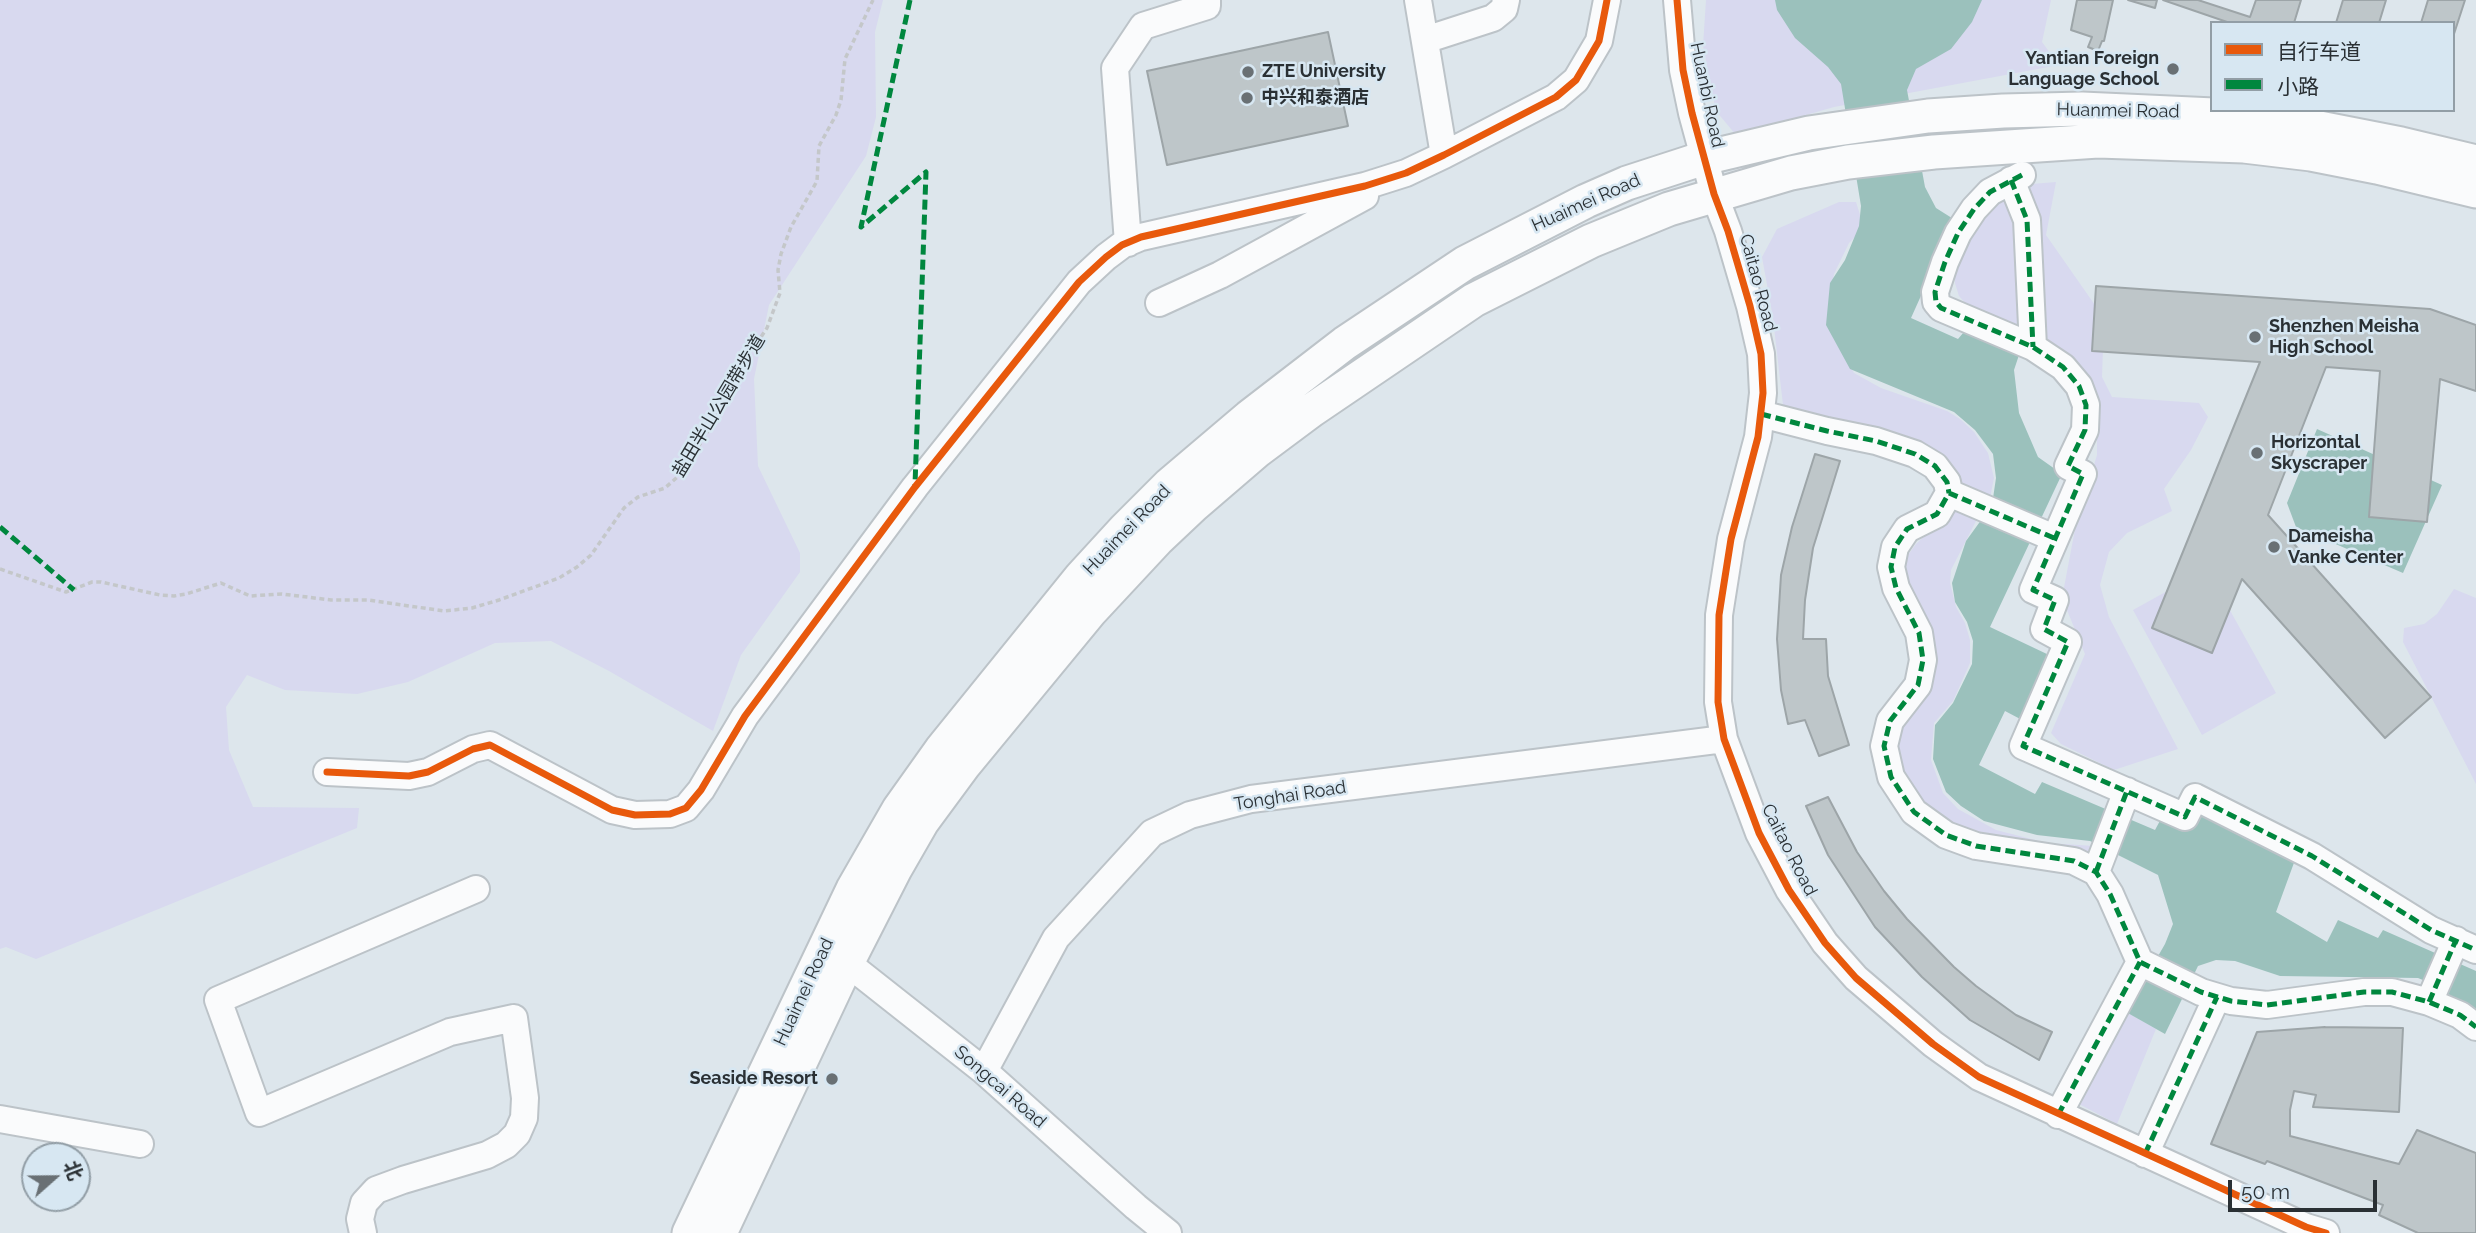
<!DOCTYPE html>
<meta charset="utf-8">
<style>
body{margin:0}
#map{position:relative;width:2476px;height:1233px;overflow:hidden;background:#dde6ec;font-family:Raleway,"Noto Sans SC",sans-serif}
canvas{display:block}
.legend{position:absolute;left:2210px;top:21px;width:245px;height:91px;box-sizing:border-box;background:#d7e7f2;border:2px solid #929ea6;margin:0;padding:9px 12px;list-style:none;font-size:21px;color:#2a3034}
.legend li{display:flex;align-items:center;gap:14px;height:35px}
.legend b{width:35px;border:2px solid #929ea6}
.north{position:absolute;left:21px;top:1142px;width:70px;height:70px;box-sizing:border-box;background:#d7e7f2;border:2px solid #929ea6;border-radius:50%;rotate:69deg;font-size:19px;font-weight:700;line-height:28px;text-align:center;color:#2a3034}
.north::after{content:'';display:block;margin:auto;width:24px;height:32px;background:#697074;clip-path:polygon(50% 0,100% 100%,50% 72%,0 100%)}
.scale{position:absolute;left:2228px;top:1180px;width:149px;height:32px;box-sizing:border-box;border:4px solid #2a3034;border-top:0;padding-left:9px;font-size:21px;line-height:24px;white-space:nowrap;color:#2a3034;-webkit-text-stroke:5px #d7e7f2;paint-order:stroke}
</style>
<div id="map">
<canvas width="2476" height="1233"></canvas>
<ul class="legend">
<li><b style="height:9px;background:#e8590c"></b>自行车道</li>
<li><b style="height:9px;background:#00873e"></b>小路</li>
</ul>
<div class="north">北</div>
<div class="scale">50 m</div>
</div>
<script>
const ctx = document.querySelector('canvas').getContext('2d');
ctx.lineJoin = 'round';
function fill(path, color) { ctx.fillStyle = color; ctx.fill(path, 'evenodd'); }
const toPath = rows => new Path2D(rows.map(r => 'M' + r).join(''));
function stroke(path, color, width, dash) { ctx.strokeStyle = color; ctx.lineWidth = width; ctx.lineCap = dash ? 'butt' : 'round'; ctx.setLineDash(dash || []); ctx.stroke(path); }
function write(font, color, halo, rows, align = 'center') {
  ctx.font = font + ' Raleway,"Noto Sans SC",sans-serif'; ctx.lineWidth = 5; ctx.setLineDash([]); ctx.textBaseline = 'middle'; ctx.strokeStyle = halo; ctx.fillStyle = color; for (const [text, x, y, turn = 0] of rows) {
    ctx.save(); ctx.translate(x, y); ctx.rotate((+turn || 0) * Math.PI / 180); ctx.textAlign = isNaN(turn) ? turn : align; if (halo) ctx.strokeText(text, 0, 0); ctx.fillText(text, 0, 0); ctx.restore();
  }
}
fill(toPath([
 [0,0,883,0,875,32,876,117,866,156,769,305,754,379,758,466,800,553,800,572,741,655,713,731,609,671,551,641,495,643,408,682,357,694,285,690,247,675,226,707,229,750,253,807,359,808,357,828,36,959,6,947,0,949],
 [1706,0,2051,0,2042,42,2059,65,1834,107,1736,135,1716,111,1703,46],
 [2056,182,2046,235,2104,318,2102,377,2112,397,2199,403,2208,417,2191,450,2164,489,2172,511,2127,533,2109,552,2100,585,2109,617,2178,749,2114,770,2061,744,2051,733,2085,654,2062,598,2076,524,2097,455,2097,413,2089,387,1967,305,1959,296,1955,283,1955,269,1981,217,2008,186],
 [1839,202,1856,202,1860,215,1860,232,1849,243,1834,274,1829,308,1833,337,1854,373,1881,388,1947,411,1960,419,1974,432,1988,453,1994,478,1989,503,1977,519,1951,570,1950,583,1956,607,1965,623,1970,640,1970,663,1953,701,1934,723,1931,760,1943,793,1958,809,1996,830,2047,843,2094,846,2090,859,1945,828,1905,788,1891,743,1919,700,1903,586,1903,562,1916,544,1937,524,1952,472,1784,414,1773,318,1762,257,1777,229],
 [2207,569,2276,693,2202,735,2133,610],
 [2454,589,2476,598,2476,784,2403,642,2404,628,2424,624,2437,614],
 [2127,1012,2156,1029,2117,1124,2058,1093]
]), '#d8d9ef');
fill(toPath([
 [1775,0,1982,0,1972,22,1951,49,1916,69,1907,90,1925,187,1936,208,1955,220,1911,318,1958,339,1969,326,2020,352,2014,370,2019,413,2038,457,2062,474,1990,627,2049,655,2024,721,2005,711,1979,765,2035,794,2042,782,2155,830,2162,817,2199,810,2295,860,2276,912,2327,942,2338,920,2378,938,2383,930,2476,971,2476,1013,2435,985,2418,978,2280,976,2235,961,2216,960,2198,966,2165,1034,2126,1012,2165,944,2173,924,2158,875,2090,841,2037,835,1984,821,1961,806,1946,792,1933,759,1935,725,1953,703,1972,664,1973,641,1967,622,1955,602,1952,583,1966,541,1992,505,1996,478,1993,454,1975,430,1954,412,1850,369,1826,325,1830,283,1845,260,1859,226,1861,206,1841,84,1828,67,1795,38,1777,10],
 [2317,429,2442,485,2403,573,2296,527,2287,503]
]), '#9bc1bc');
const building = toPath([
 [2077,0,2113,0,2104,41,2102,41,2098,51,2088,47,2092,37,2071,30,2077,0],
 [2128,0,2157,0,2155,8,2128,0],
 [2163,0,2198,0,2250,17,2256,0,2301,0,2294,23,2230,23,2163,0],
 [2343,0,2386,0,2379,23,2336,23,2343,0],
 [2428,0,2465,0,2453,37,2453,23,2421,23,2428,0],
 [1328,32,1348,126,1167,165,1147,71,1328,32],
 [2096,286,2430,309,2476,325,2476,391,2440,379,2427,522,2369,517,2380,371,2326,367,2268,515,2431,697,2385,738,2242,579,2212,653,2152,628,2260,362,2092,351,2096,286],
 [1815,454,1840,461,1813,548,1805,600,1803,639,1826,639,1828,676,1849,745,1819,756,1805,720,1788,724,1781,690,1777,639,1781,575,1792,527,1815,454],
 [1828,797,1857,852,1884,891,1907,919,1954,967,1976,986,2016,1015,2052,1032,2039,1060,1970,1020,1922,977,1875,927,1828,855,1806,806,1828,797],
 [2325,1027,2403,1028,2399,1112,2313,1107,2316,1095,2294,1091,2290,1110,2290,1136,2399,1164,2417,1130,2476,1153,2476,1233,2418,1233,2379,1215,2383,1205,2267,1161,2265,1164,2211,1144,2257,1032,2325,1027]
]);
fill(building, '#bec6c9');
stroke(building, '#9da5a8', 2);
const minor = toPath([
 [1418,0,1444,155],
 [1677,0,1683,70,1692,113,1714,194,1728,231,1750,306,1761,354,1762,373,1763,393,1758,437,1731,539,1719,615,1718,702,1724,739,1759,833,1789,890,1825,943,1856,978,1933,1044,1979,1077,2306,1227,2326,1233],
 [1425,40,1493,18,1504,9,1506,0],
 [2022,175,1990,192,1974,209,1958,233,1945,262,1935,292,1936,302,1941,308,2033,347,2063,367,2079,386,2086,405,2085,430,2068,466,2083,474,2033,590,2055,600,2044,629,2068,642,2023,746,2185,817,2195,797,2312,856,2431,930,2476,950],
 [2011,180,2027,220,2033,347],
 [1128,243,1115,68,1143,26,1207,6,1207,0],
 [1159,303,1220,275,1365,196],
 [1761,414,1827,431,1876,441,1915,454,1935,466,1947,482,1949,493],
 [2054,538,1949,493,1937,514,1907,529,1895,547,1891,567,1896,588,1919,633,1923,660,1918,685,1890,721,1884,746,1891,777,1914,812,1946,835,1976,846,2074,861,2096,872,2110,894,2140,962,2201,992,2231,1001,2267,1005,2364,992,2392,992,2429,1002,2460,1015,2476,1027],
 [327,772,409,776,428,772,473,749,490,745,612,810,635,815,670,814,686,808,701,790,745,716,915,487,1079,282,1106,257,1122,245,1141,237,1365,186,1406,173,1444,155,1556,97,1576,80,1599,41,1607,0],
 [2096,872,2127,791],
 [832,951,984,1071,1136,1207,1168,1233],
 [2429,1002,2456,940],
 [984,1071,1056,938,1152,833,1190,815,1251,799,1724,739],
 [2058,1115,2140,962],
 [0,1119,140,1144],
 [2145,1154,2217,997],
 [363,1233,360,1219,364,1203,376,1190,403,1180,487,1155,506,1145,517,1134,524,1118,525,1098,514,1018,450,1032,259,1113,218,1000,476,889]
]);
const major = toPath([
 [689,1233,853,889,899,809,941,750,1081,577,1125,529,1170,484,1249,417,1345,343,1465,263,1586,201,1627,183,1704,158,1809,133,1928,116,2003,111,2082,109,2236,116,2314,127,2401,144,2476,162],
 [720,1233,847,963,895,869,922,822,964,765,1090,612,1158,539,1193,506,1257,451,1312,410,1474,300,1591,241,1669,209,1791,173,1848,162,1934,152,2098,141,2244,146,2311,154,2377,167,2476,191]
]);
stroke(minor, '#bcc3c8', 30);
stroke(major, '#bcc3c8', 37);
stroke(toPath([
 [0,569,66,592,92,582,101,582,160,595,174,596,186,594,221,583,250,596,282,594,331,600,368,600,444,611,472,608,499,600,559,578,577,567,591,555,624,508,638,497,665,488,683,472,726,401,749,355,767,328,780,293,778,270,781,254,791,227,817,181,819,146,836,115,841,100,845,59,873,0]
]), '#c4c7c9', 3.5, [5, 3.5]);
stroke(minor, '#fafbfc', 26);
stroke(major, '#fafbfc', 33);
stroke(toPath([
 [910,0,861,227,926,172,915,485],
 [2022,175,1990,192,1974,209,1958,233,1945,262,1935,292,1936,302,1941,308,2033,347,2063,367,2079,386,2086,405,2085,430,2068,466,2083,474,2033,590,2055,600,2044,629,2068,642,2023,746,2185,817,2195,797,2312,856,2431,930,2476,950],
 [2011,180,2027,220,2033,347],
 [1761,414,1827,431,1876,441,1915,454,1935,466,1947,482,1949,493],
 [0,527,74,590],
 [2054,538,1949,493,1937,514,1907,529,1895,547,1891,567,1896,588,1919,633,1923,660,1918,685,1890,721,1884,746,1891,777,1914,812,1946,835,1976,846,2074,861,2096,872,2110,894,2140,962,2201,992,2231,1001,2267,1005,2364,992,2392,992,2429,1002,2460,1015,2476,1027],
 [2096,872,2127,791],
 [2429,1002,2456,940],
 [2058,1115,2140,962],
 [2145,1154,2217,997]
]), '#00873e', 5, [10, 5]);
stroke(toPath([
 [1677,0,1683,70,1692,113,1714,194,1728,231,1750,306,1761,354,1762,373,1763,393,1758,437,1731,539,1719,615,1718,702,1724,739,1759,833,1789,890,1825,943,1856,978,1933,1044,1979,1077,2306,1227,2326,1233],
 [327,772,409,776,428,772,473,749,490,745,612,810,635,815,670,814,686,808,701,790,745,716,915,487,1079,282,1106,257,1122,245,1141,237,1365,186,1406,173,1444,155,1556,97,1576,80,1599,41,1607,0]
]), '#e8590c', 7);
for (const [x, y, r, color] of [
 [2173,69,7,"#697074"],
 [1248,72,7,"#697074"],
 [1247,98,7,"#697074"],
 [2255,337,7,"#697074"],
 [2257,453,7,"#697074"],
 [2274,547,7,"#697074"],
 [832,1079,7,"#697074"]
]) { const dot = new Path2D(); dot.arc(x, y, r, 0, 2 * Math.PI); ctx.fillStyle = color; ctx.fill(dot); stroke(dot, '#d7e7f2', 2.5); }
write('bold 18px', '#2a3034', '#d7e7f2', [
 ["Yantian Foreign",2159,59,"right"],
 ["Language School",2159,80,"right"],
 ["ZTE University",1262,72],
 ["中兴和泰酒店",1261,98],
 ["Shenzhen Meisha",2269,327],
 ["High School",2269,348],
 ["Horizontal",2271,443],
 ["Skyscraper",2271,464],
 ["Dameisha",2288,537],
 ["Vanke Center",2288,558],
 ["Seaside Resort",818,1079,"right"]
], 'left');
write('18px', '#2a3034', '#d7e7f2', [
 ["Huanbi Road",1707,95,78],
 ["Huanmei Road",2118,111,1],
 ["Huaimei Road",1586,203,-24],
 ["Caitao Road",1758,283,75],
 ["盐田半山公园带步道",719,406,-59],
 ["Huaimei Road",1127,530,-46],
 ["Tonghai Road",1290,796,-9],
 ["Caitao Road",1789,850,63],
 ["Huaimei Road",804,992,-65],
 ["Songcai Road",1000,1087,41]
]);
</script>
